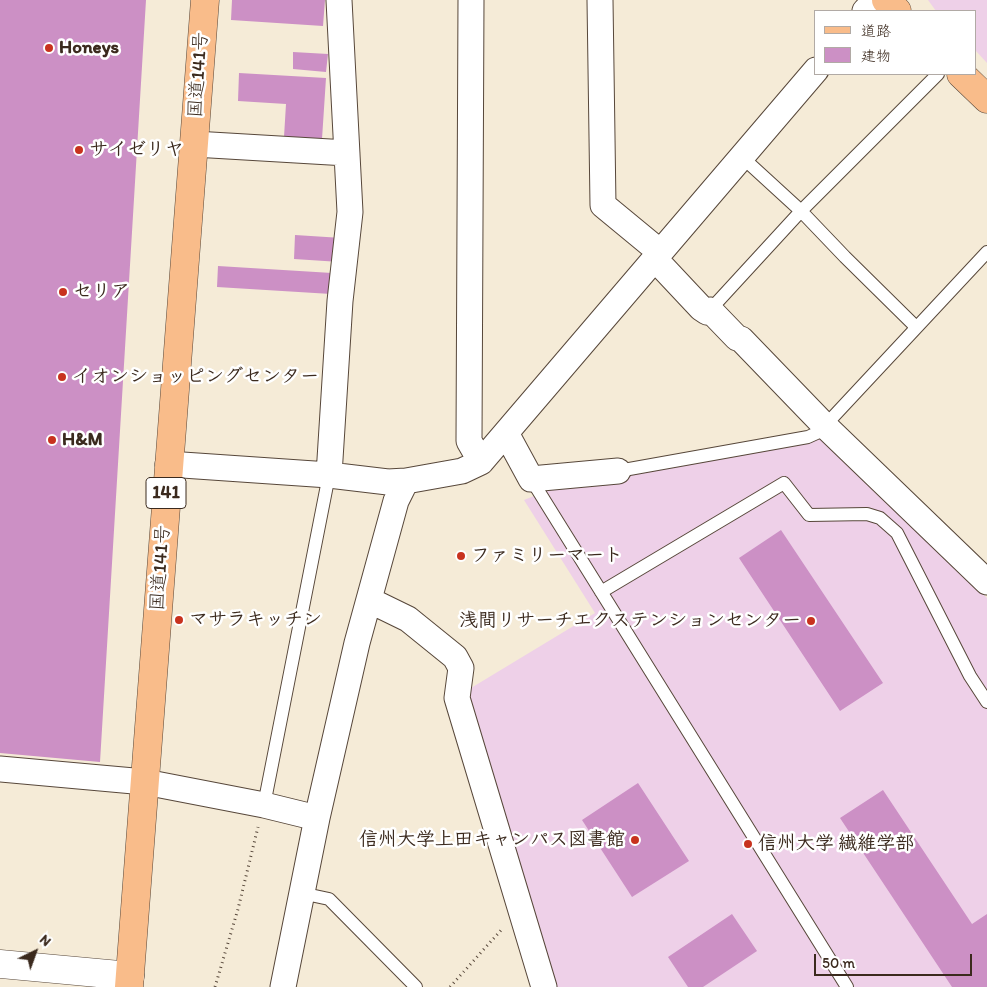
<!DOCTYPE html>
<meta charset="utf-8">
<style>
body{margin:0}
#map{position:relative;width:987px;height:987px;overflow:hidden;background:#f5ebd7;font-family:Itim,"Klee One",sans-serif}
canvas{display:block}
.legend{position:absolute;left:814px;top:10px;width:162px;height:65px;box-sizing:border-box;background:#fff;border:1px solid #b1aaa5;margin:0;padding:6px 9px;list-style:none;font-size:15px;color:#3b2a1e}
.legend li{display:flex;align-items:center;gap:10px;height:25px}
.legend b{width:25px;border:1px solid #b1aaa5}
.north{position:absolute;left:10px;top:927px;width:50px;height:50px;-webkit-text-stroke:4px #fff;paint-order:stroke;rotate:42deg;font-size:14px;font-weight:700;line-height:20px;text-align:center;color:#3b2a1e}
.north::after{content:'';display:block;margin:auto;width:18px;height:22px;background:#3b2a1e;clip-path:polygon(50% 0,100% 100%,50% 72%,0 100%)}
.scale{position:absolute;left:814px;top:954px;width:158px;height:22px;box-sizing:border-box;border:2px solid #3b2a1e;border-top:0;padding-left:6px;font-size:15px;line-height:18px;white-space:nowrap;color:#3b2a1e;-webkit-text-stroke:4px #fff;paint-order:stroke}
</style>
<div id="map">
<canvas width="987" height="987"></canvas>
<ul class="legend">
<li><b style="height:6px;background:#f9bc8a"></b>道路</li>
<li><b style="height:14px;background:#cc90c5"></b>建物</li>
</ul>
<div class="north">N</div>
<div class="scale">50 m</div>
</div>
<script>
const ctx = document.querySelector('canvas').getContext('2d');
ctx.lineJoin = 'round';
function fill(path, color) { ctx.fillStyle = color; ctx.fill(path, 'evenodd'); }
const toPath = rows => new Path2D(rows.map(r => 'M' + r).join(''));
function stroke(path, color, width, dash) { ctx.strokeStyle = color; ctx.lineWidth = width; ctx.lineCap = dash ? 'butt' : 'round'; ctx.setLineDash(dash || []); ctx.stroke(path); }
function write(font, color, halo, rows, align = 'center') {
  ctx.font = font + ' Itim,"Klee One",sans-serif'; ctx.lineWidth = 5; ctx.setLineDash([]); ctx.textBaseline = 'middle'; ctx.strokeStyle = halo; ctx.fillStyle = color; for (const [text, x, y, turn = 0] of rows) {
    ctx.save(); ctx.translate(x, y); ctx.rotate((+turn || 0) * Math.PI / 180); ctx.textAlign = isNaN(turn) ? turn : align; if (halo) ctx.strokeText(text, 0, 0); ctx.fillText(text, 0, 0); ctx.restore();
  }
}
fill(toPath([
 [928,0,987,0,987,63,976,51,976,11,936,11],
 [820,439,987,598,987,987,554,987,466,701,471,688,595,613,524,500,559,486]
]), '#eed0e8');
fill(toPath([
 [0,0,146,0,100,762,0,753],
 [232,0,325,0,323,26,231,20],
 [293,52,328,54,326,72,293,69],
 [239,73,326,78,322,139,284,137,286,104,238,101],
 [295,235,342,238,340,262,294,259],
 [218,266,332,273,331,294,217,287],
 [781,530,883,683,840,711,739,558],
 [638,783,689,861,632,897,582,820],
 [883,790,972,924,987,914,987,987,952,987,840,818],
 [732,914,757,951,703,987,688,987,668,957]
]), '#cc90c5');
const service = toPath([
 [742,157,801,211,845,257,916,327],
 [710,310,801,211,938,74],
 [618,471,808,437,819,432,987,252],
 [531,479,847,987],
 [601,592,784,483,809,515,867,514,880,518,897,533,970,676,987,702],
 [264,805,329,475],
 [301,893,329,899,416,987]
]);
const minor = toPath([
 [471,0,469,441,481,462],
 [600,0,603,205,660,252],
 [865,11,875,0],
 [194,144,347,153],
 [655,259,701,308,707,312,710,310,737,338,741,339,825,426,987,582],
 [506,433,531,479,618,471],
 [168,464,329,475,388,482,406,481,462,471,481,462,816,70],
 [329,475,340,301,350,212,339,0],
 [369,600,408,619,455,657,461,668,457,698,544,987],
 [0,769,145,782,264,805,317,818],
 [283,987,317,818,357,643,396,501,406,481]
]);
const tertiary = toPath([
 [0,964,130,976]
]);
const primary = toPath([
 [886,0,897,11],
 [961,74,987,99]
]);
const trunk = toPath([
 [129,987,205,0]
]);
stroke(service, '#57473a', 14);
stroke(minor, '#57473a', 27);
stroke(tertiary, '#57473a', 29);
stroke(primary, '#57473a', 29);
stroke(trunk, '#57473a', 29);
stroke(toPath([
 [215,987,238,909,258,827],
 [450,987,503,928]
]), '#57473a', 3, [1, 4]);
stroke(service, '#fff', 12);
stroke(minor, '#fff', 25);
stroke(tertiary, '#fff', 28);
stroke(primary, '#f9bc8a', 28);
stroke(trunk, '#f9bc8a', 28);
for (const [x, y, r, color] of [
 [49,48,5,"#c8321e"],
 [79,150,5,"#c8321e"],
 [63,292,5,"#c8321e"],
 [62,377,5,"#c8321e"],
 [52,440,5,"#c8321e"],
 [461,556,5,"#c8321e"],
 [179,620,5,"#c8321e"],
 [811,621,5,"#c8321e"],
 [635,840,5,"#c8321e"],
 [748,844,5,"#c8321e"]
]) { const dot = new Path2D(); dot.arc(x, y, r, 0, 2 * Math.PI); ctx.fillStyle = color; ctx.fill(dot); stroke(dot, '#fff', 2); }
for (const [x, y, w] of [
 [166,493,40]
]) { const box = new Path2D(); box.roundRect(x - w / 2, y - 15.5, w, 31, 4); ctx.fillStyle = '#fff'; ctx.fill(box); stroke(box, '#3b2a1e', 1); }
write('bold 18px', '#3b2a1e', null, [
 ["141",166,493]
]);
write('bold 19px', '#3b2a1e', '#fff', [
 ["Honeys",59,48],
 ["サイゼリヤ",89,150],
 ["セリア",73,292],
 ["イオンショッピングセンター",72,377],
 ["H&M",62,440],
 ["ファミリーマート",471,556],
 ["マサラキッチン",189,620],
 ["浅間リサーチエクステンションセンター",801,621,"right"],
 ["信州大学上田キャンパス図書館",625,840,"right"],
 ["信州大学 繊維学部",758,844]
], 'left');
write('19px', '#3b2a1e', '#fff', [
 ["国道141号",199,75,-86],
 ["国道141号",161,568,-86]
]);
</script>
